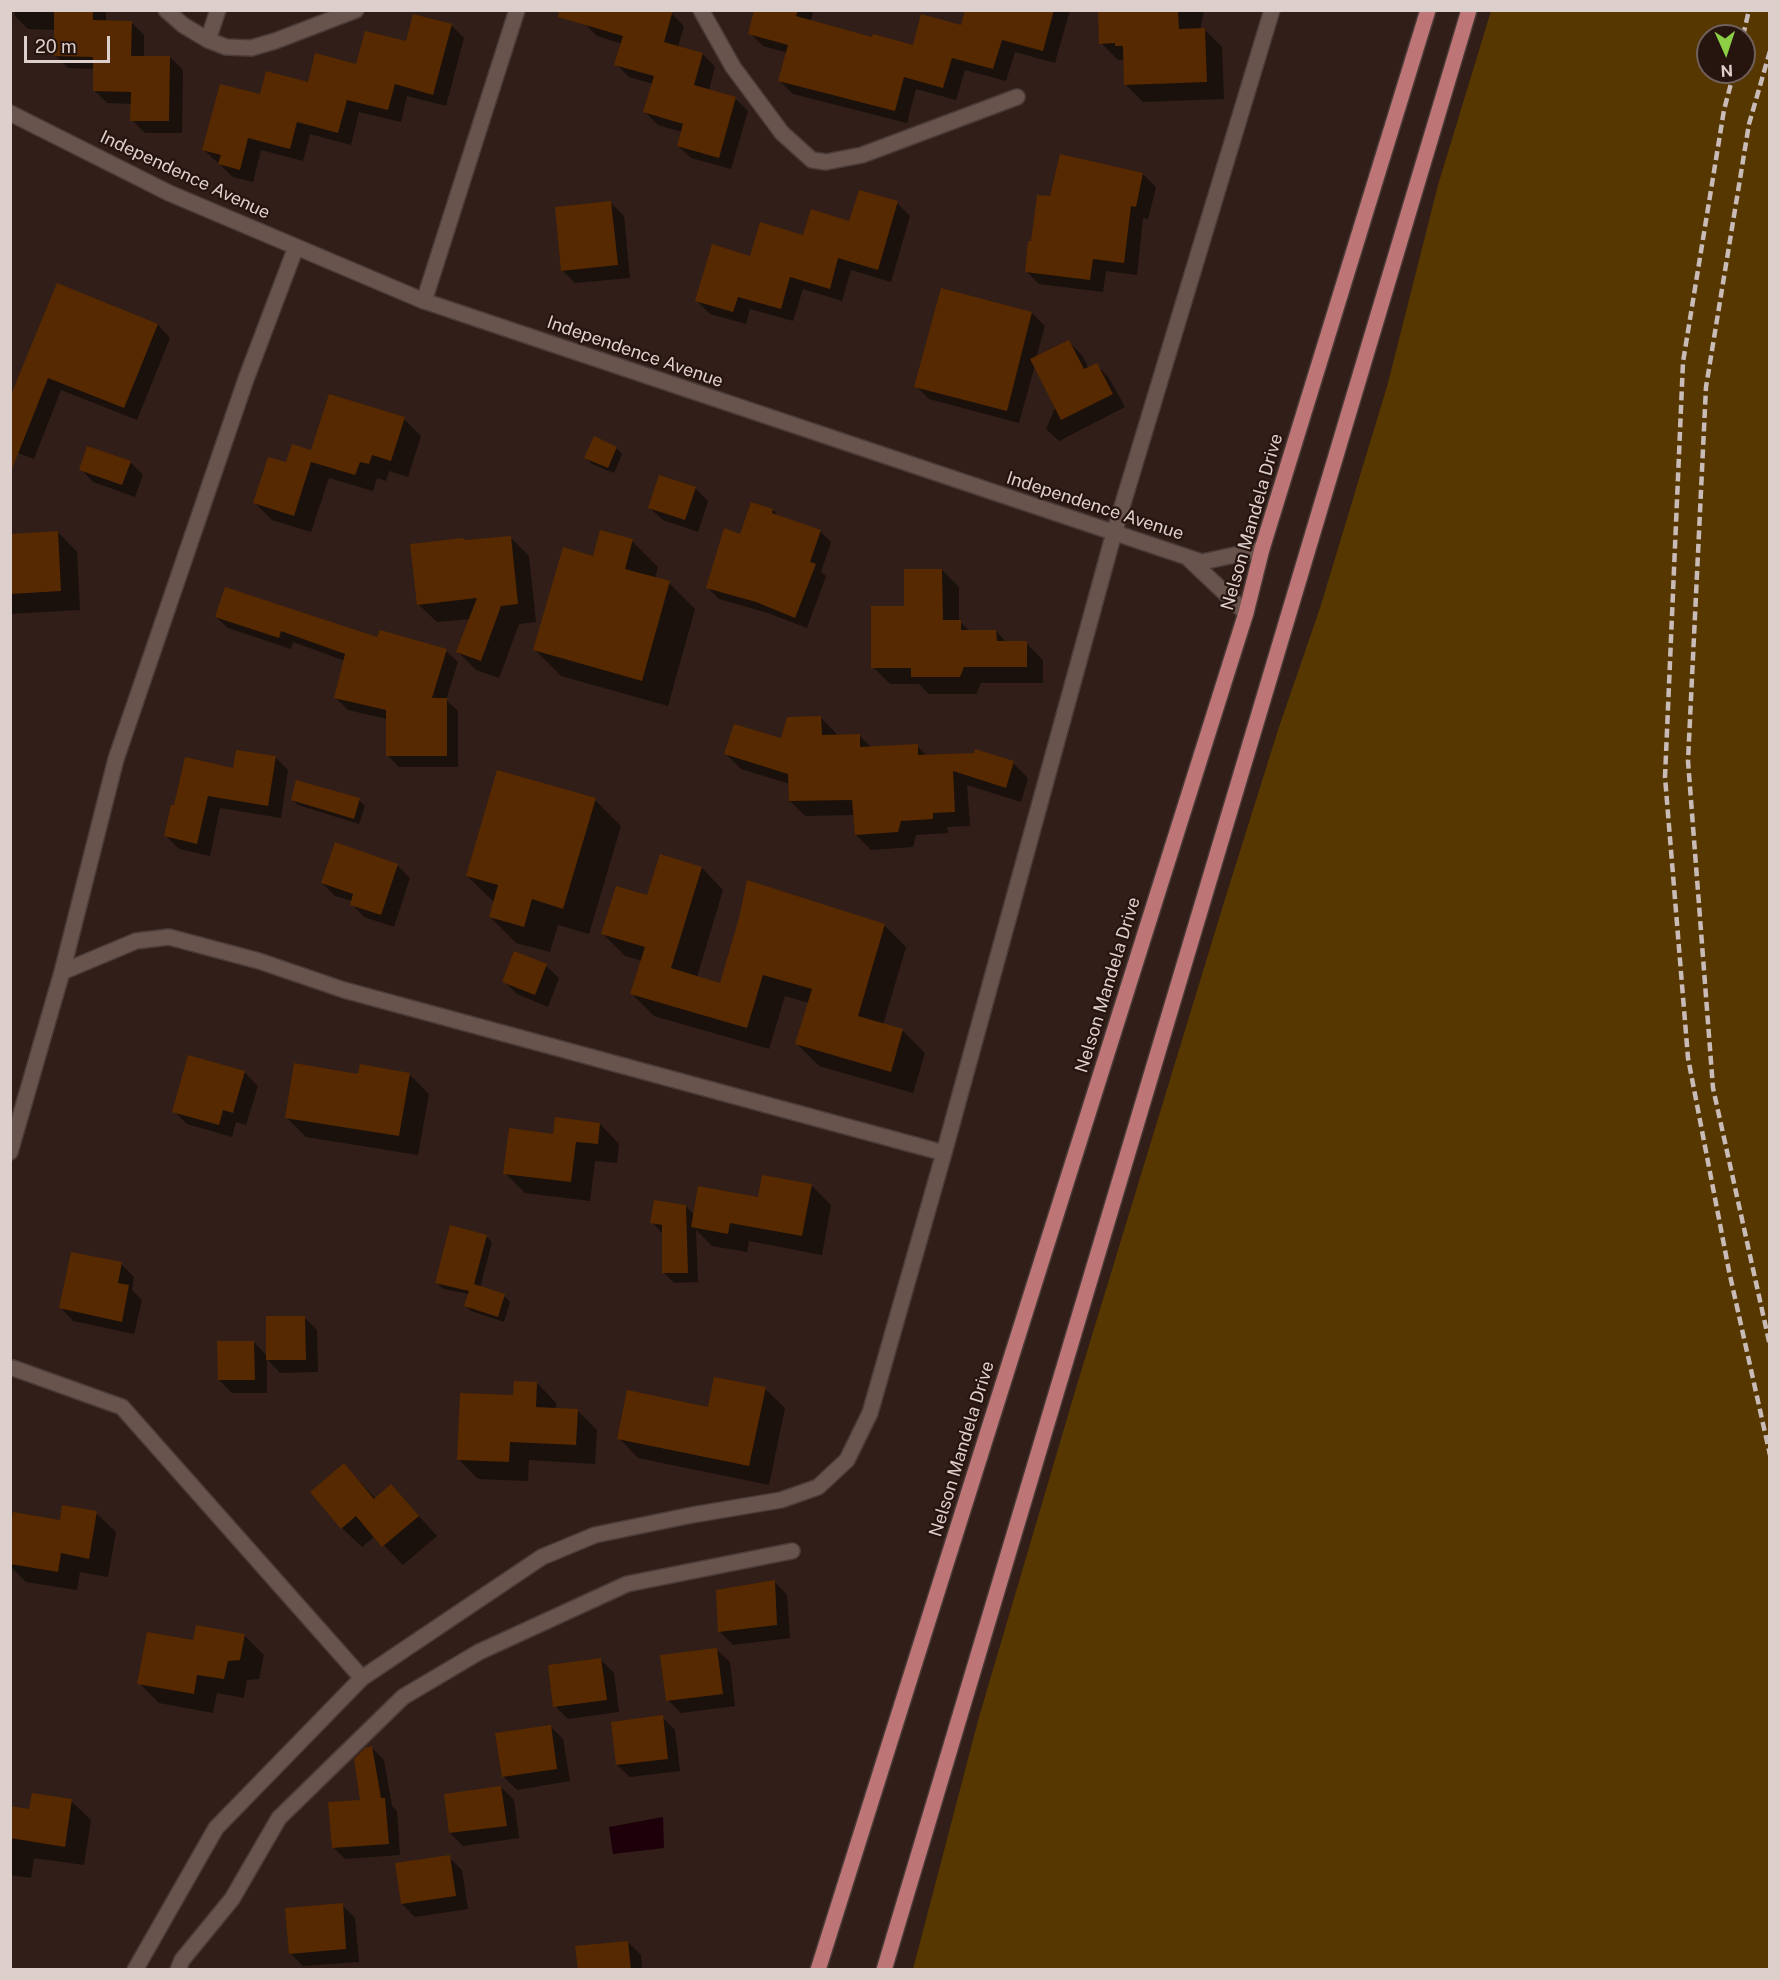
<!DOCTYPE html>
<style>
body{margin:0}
#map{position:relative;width:1780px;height:1980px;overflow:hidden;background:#311e18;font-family:"Public Sans",sans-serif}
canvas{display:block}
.frame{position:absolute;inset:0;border:12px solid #ddcfcc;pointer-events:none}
.north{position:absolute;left:1696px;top:24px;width:60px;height:60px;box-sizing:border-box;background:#26140f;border:2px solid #6f5f5b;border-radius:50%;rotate:177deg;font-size:16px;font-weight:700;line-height:24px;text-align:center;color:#ddcfcc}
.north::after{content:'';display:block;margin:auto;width:21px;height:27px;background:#8cce45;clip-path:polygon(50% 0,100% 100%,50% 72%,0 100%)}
.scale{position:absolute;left:24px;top:36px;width:86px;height:27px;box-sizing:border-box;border:3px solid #ddcfcc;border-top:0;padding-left:8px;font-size:18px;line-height:21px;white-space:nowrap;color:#ddcfcc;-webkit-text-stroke:4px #26140f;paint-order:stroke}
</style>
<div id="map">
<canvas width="1780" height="1980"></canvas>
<div class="frame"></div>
<div class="north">N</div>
<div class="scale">20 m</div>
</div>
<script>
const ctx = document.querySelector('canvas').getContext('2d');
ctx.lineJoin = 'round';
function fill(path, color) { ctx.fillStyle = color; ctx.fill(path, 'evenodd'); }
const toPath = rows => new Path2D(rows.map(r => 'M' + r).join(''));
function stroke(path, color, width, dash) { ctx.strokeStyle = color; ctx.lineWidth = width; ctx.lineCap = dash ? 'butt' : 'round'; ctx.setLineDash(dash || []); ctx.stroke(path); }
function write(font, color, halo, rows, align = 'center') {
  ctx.font = font + ' "Public Sans",sans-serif'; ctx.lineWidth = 4.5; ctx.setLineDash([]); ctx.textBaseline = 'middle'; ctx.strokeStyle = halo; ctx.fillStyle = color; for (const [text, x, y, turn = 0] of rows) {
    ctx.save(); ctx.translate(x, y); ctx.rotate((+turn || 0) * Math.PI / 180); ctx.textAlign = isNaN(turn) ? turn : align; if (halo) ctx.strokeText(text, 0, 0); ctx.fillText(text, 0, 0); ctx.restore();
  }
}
fill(toPath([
 [1491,11,1769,11,1769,1969,913,1969,979,1717,1079,1378,1225,899,1278,730,1320,608,1388,383,1438,185],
 [1708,36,1744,36,1744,72,1708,72]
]), '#563700');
fill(toPath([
 [663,1817,664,1848,613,1854,609,1827]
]), '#1d000a');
fill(toPath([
 [15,10,106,10,106,22,131,22,144,35,144,57,170,57,183,70,182,133,145,133,132,120,132,104,107,103,94,90,94,69,68,68,55,55,55,30,28,29,15,16],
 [756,10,814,10,810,22,873,39,914,47,962,27,967,10,1070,10,1055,63,1015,52,1006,81,965,70,956,100,916,89,907,123,793,94,780,81,788,53,763,46,750,33],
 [1114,10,1204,10,1200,30,1205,30,1222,47,1224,99,1143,102,1126,85,1125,60,1118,60,1101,43],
 [671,13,684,26,678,47,703,54,715,67,709,90,735,98,748,111,731,169,691,158,678,146,682,132,658,125,645,112,653,84,629,77,616,64,622,44,597,36,584,23],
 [451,25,464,38,446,106,407,96,401,122,359,112,351,145,310,134,303,161,261,150,253,182,233,177,204,150,261,96,309,84],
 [1143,174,1156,187,1148,219,1143,218,1137,275,1106,271,1103,292,1039,284,1026,271,1032,243,1052,198],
 [611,203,624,216,630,278,575,283,562,270],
 [897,203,910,216,891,282,851,270,842,301,803,289,793,321,750,309,746,324,710,314,697,301,751,257,804,237,850,222],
 [58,285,158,325,170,338,137,420,61,390,34,459,10,450],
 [942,290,1032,313,1045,326,1036,358,1069,342,1082,355,1089,369,1097,365,1109,378,1125,407,1059,441,1046,429,1056,406,1035,365,1019,423,929,399,916,386],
 [404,419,421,436,408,477,389,471,386,481,377,478,373,491,329,478,311,532,272,520,255,503,287,464,312,452],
 [616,448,622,454,614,473,592,464,586,458],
 [130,462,143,475,135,497,93,482,81,469],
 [695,488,708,501,698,532,663,520,650,508],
 [773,510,779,517,820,531,831,542,821,572,826,576,807,628,768,613,719,599,708,588,741,536],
 [58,532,77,552,80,610,10,614,10,535],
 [510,537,529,556,536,622,519,624,499,678,476,670,458,652,471,619,437,622,418,604,465,542],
 [632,541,658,567,655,579,669,583,695,609,668,706,561,676,535,650,594,558],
 [942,570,959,587,959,621,970,631,996,631,1007,643,1026,643,1043,660,1043,683,981,683,976,694,929,694,919,684,890,684,873,667,906,607],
 [216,617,378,639,446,651,458,662,446,700,458,711,458,767,399,767,387,755,387,719,348,710,336,698,345,661,293,642,291,649,228,628],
 [821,718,836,733,836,736,859,735,872,748,917,746,927,756,1013,763,1028,778,1021,802,967,785,970,826,947,827,948,833,916,835,913,847,871,850,856,835,855,815,805,816,790,801,790,784,741,769,726,754,782,740],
 [275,757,288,770,281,818,220,808,210,856,179,849,166,836,235,770],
 [292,799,359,800,365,806,359,824,298,805],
 [595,800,621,826,589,934,558,925,550,952,516,943,490,917,494,902,467,876],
 [397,865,410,878,394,927,364,917,352,904,352,901,335,896,322,883],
 [702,868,723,890,697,977,721,985,884,925,906,947,883,1025,903,1031,925,1053,913,1093,819,1066,797,1044,809,1003,785,996,769,1049,654,1016,632,994,643,961,625,956,603,934,648,897],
 [515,953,546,966,559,978,548,1007,517,994,504,981],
 [189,1056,245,1073,258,1086,246,1125,236,1122,232,1137,187,1124,174,1111],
 [409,1074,429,1094,418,1155,306,1137,286,1117,359,1076],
 [600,1124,619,1144,617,1163,595,1161,590,1201,525,1193,505,1173,554,1135],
 [811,1185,831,1205,822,1255,749,1241,747,1252,712,1246,696,1230,698,1282,674,1283,663,1272,662,1233,652,1222,686,1206,694,1215],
 [486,1236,492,1242,480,1288,504,1296,510,1302,504,1322,471,1311,465,1305,469,1294,443,1289,437,1283],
 [121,1264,134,1277,132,1290,142,1300,134,1334,73,1321,61,1308],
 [304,1317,317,1330,318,1372,280,1373,267,1359,267,1393,232,1393,219,1380,254,1342,267,1356],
 [537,1383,556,1403,556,1410,578,1411,597,1430,595,1464,529,1460,528,1481,478,1479,458,1459,515,1397],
 [765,1389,785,1408,769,1485,638,1458,619,1438],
 [344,1465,376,1499,391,1486,437,1536,403,1565,375,1536,362,1547,342,1528],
 [96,1513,116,1532,108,1577,80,1572,77,1590,26,1582,10,1566,10,1537],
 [775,1582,787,1595,790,1638,733,1645,720,1632],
 [244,1635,264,1655,259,1679,247,1680,244,1698,217,1693,213,1713,159,1703,139,1683,194,1642],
 [717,1650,730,1662,735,1706,681,1713,668,1700],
 [601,1660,614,1673,619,1712,568,1719,555,1706],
 [662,1717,675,1730,680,1771,630,1777,617,1765],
 [550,1726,563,1739,570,1781,517,1790,504,1777],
 [372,1748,384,1760,392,1806,397,1811,400,1855,345,1859,333,1847,362,1801],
 [501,1787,514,1800,519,1838,463,1846,450,1833],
 [71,1801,91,1820,84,1865,34,1858,31,1878,10,1875,10,1807,30,1810],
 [449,1857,462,1870,468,1909,415,1917,402,1904],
 [342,1905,355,1918,359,1962,303,1966,290,1953],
 [628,1942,641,1955,642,1970,580,1970]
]), '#0007');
fill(toPath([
 [54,10,93,10,93,20,132,21,131,56,170,56,169,121,130,121,131,92,93,91,93,57,54,56],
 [559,10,673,10,664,42,703,53,694,85,736,97,719,158,677,146,683,124,643,112,654,76,614,65,623,36,558,17],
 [754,10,798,10,796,16,872,37,873,34,913,45,921,14,961,25,965,10,1054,10,1043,51,1002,40,993,69,952,58,943,88,904,77,895,111,778,81,788,45,748,34],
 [1098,10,1178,10,1179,29,1205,28,1207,82,1124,85,1123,46,1115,46,1115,43,1099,44],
 [413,14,452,24,433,95,395,84,388,110,347,100,338,133,297,122,290,149,248,138,240,170,218,164,221,155,202,150,220,84,260,94,266,71,308,82,315,53,356,64,365,31,406,41],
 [1060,154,1143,173,1136,207,1131,206,1124,263,1093,259,1090,280,1025,272,1028,241,1031,241,1037,195,1050,196],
 [859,190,898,201,878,270,838,258,830,289,790,277,781,309,738,297,733,312,695,301,712,244,750,256,760,222,803,235,811,209,849,221],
 [611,201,618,265,561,271,555,207],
 [57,283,158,324,124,408,48,378,12,469,10,469,10,397],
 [941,288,1032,312,1007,411,914,387],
 [1069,340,1084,369,1097,363,1113,394,1061,420,1030,359],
 [329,394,405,417,391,461,372,455,369,464,360,462,355,475,311,462,294,516,253,503,268,457,286,462,292,444,311,450],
 [594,436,617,447,608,468,584,458],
 [87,446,131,461,122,485,79,470],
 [659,475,696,487,685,520,648,508],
 [751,502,773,509,772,513,821,530,810,562,816,564,795,618,756,602,706,588,724,528,740,534],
 [600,530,633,539,625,569,670,581,642,681,533,650,563,547,593,556],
 [58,531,61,591,10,594,10,534],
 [511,536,518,604,501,606,481,661,456,652,477,598,417,605,410,544,463,538,465,540],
 [904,569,942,569,943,620,961,620,961,630,996,630,997,641,1027,641,1027,667,964,667,960,677,911,677,911,668,871,668,871,606,904,606],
 [225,587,377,637,380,630,447,649,432,698,447,698,447,756,386,756,386,710,334,698,345,654,281,631,279,638,215,617],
 [821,716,822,735,860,734,860,747,918,744,918,755,974,753,975,749,1014,761,1006,788,953,771,955,812,933,813,933,819,901,821,898,832,855,835,852,800,789,801,788,774,724,754,734,724,781,738,787,717],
 [236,750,276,756,268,806,208,796,197,844,164,836,171,805,174,805,185,757,233,768],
 [497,770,596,798,563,909,532,899,524,927,489,917,498,885,466,876],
 [296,780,360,798,354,819,291,800],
 [335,842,398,864,381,915,350,905,353,894,321,883],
 [660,854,702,867,671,968,720,983,739,918,747,880,885,924,858,1016,903,1029,891,1072,795,1044,812,989,763,975,747,1028,630,994,645,947,601,934,616,886,647,895],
 [514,951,547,964,535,995,502,982],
 [188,1055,245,1071,233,1113,223,1110,219,1125,172,1112],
 [294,1063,358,1074,360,1064,410,1073,399,1136,285,1118],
 [555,1117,600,1123,598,1144,576,1142,571,1182,503,1174,509,1128,553,1134],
 [762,1175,812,1184,802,1236,730,1223,728,1234,691,1227,698,1186,758,1197],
 [654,1200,686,1205,688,1273,662,1273,662,1225,650,1223],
 [450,1225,487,1235,474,1284,505,1294,498,1317,464,1306,469,1291,435,1283],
 [71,1252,122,1262,118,1283,129,1285,122,1322,59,1308],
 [266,1316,305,1316,306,1360,266,1360],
 [217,1341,254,1341,255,1380,218,1380],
 [714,1377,766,1387,749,1466,617,1439,627,1390,708,1407],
 [514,1381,537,1382,536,1407,578,1409,576,1445,510,1442,509,1462,457,1460,460,1393,513,1395],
 [344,1463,374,1499,391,1484,419,1516,382,1547,356,1516,341,1529,310,1492],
 [62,1505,97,1511,89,1559,61,1553,58,1572,10,1564,10,1529,13,1512,60,1520],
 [775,1580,777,1625,718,1632,716,1590],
 [196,1625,245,1634,240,1660,228,1661,224,1679,197,1675,194,1694,137,1684,147,1632,193,1640],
 [717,1648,723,1694,666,1701,660,1655],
 [601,1658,607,1700,553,1707,548,1665],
 [663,1715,668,1759,616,1765,611,1722],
 [551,1725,557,1769,502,1777,495,1733],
 [372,1746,381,1798,385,1798,389,1844,332,1848,328,1802,360,1800,354,1759,365,1748],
 [501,1786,507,1826,449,1833,444,1794],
 [32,1793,72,1799,65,1847,10,1838,10,1806,29,1809],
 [450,1855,456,1896,401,1904,395,1863],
 [343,1903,346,1949,289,1954,285,1908],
 [628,1941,631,1970,578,1970,575,1946]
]), '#562900');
const street = toPath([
 [166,10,183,25,208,40,226,47,251,48,275,41,356,10],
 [701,10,733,67,782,133,812,160,826,162,862,155,1017,97],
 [208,40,218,10],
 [424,301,517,10],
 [62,972,136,941,169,937,259,961,344,990,944,1153],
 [10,1152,62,972,116,759,246,379,296,247],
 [13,1368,122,1407,362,1678],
 [135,1970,216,1828,362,1678,542,1557,595,1535,692,1515,781,1500,818,1487,847,1460,870,1413,944,1153,1114,533,1272,10],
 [178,1970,182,1960,232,1899,279,1818,403,1697,479,1652,627,1584,792,1551]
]);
const secondary = toPath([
 [10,113,169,193,424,301,1187,557,1202,562,1262,549],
 [1189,559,1246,613]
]);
const primary = toPath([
 [818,1970,1246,613,1262,549,1428,10],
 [884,1970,1469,10]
]);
stroke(street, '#4b3b38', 18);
stroke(secondary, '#4b3b38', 18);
stroke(primary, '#4b3b38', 18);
stroke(street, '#69534d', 15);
stroke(secondary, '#69534d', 15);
stroke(primary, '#be7576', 15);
stroke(toPath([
 [1743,36,1749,10],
 [1770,51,1749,124,1706,387,1688,761,1713,1088,1770,1346],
 [1734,72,1724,110,1683,362,1665,777,1688,1058,1729,1271,1770,1455]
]), '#c9bbb7', 4.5, [9, 4.5]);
write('18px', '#ddcfcc', '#26140f', [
 ["Independence Avenue",185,175,25],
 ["Independence Avenue",635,352,19],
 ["Independence Avenue",1095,506,18],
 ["Nelson Mandela Drive",1252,522,-74],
 ["Nelson Mandela Drive",1108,985,-73],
 ["Nelson Mandela Drive",962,1449,-73]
]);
</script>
